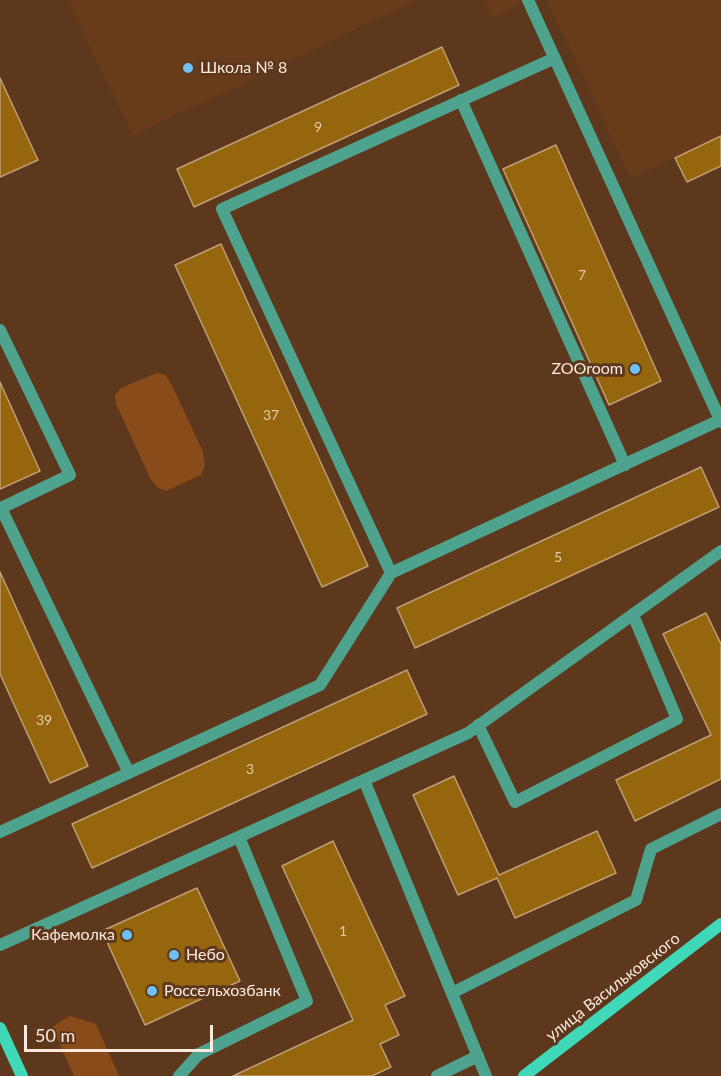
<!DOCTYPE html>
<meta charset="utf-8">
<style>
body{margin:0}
#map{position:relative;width:721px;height:1076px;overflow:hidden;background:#5e381d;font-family:Lato,sans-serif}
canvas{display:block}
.scale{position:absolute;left:24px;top:1025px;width:189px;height:27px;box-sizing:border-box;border:3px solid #fde9dd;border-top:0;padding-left:8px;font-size:18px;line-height:21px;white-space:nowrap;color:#fde9dd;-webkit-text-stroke:4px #5e381d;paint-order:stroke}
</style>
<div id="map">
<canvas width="721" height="1076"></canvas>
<div class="scale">50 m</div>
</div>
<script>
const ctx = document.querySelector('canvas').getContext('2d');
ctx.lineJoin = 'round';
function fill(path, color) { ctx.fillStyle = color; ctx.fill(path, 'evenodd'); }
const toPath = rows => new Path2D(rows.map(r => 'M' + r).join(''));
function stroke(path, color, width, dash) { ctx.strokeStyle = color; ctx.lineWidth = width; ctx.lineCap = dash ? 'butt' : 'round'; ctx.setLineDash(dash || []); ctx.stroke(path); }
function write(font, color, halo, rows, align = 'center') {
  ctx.font = font + ' Lato,sans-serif'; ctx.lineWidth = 6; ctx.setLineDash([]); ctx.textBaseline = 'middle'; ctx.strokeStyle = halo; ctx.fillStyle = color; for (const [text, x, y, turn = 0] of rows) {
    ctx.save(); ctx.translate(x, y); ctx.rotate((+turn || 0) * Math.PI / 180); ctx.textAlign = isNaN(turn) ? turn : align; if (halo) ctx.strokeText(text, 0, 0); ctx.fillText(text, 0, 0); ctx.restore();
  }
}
fill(toPath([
 [68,0,417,0,133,136],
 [484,0,528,0,493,18],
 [547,0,721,0,721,136,631,178]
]), '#683c1b');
fill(toPath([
 [157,373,165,375,171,383,203,452,205,465,201,475,166,491,157,487,151,480,116,404,115,395,121,388],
 [70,1016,96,1024,119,1076,74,1076,52,1027]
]), '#894b1a');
const building = toPath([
 [442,47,459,85,194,207,177,169,442,47],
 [0,78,38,160,0,177,0,78],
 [721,136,721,166,687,182,675,158,721,136],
 [556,145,661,381,609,405,503,169,556,145],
 [221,244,368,566,322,587,175,265,221,244],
 [0,382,40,471,0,489,0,382],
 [701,467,719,507,415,648,397,608,701,467],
 [0,572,88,766,50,783,0,674,0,572],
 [706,613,721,644,721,779,635,821,616,780,711,735,663,634,706,613],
 [407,670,427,714,92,868,72,824,407,670],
 [454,776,499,875,597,831,616,873,515,918,497,878,458,895,413,795,454,776],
 [333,841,405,996,385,1005,399,1035,380,1044,391,1067,372,1076,233,1076,353,1020,282,866,333,841],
 [197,888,240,981,145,1025,102,931,197,888]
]);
fill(building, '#96660f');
stroke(building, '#be9f75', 1.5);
stroke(toPath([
 [528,0,721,422],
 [461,100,625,465],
 [0,330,70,475,1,508,129,773],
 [391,573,222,209,555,58],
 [478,725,515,802,677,719,633,615],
 [364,780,486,1076],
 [0,832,320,685,391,573,720,420],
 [0,945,468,733,721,551],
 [452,993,636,900,651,849,721,814],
 [179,1076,199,1054,307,1001,239,837],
 [437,1076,478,1056]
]), '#4ea38e', 12);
stroke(toPath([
 [0,1028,22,1076],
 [524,1076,721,924]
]), '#3fd8b8', 12);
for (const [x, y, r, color] of [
 [188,68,6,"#6dc2f3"],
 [635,369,6,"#6dc2f3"],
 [127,935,6,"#6dc2f3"],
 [174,955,6,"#6dc2f3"],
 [152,991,6,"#6dc2f3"]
]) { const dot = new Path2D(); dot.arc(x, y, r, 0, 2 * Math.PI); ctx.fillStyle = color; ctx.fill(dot); stroke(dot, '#5e381d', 2); }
write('14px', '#e3c8aa', null, [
 ["9",318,127],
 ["7",582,275],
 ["37",271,415],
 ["5",558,557],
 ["39",44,720],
 ["3",250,769],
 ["1",343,931]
]);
write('16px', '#fde9dd', '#5e381d', [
 ["Школа № 8",200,68],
 ["ZOOroom",623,369,"right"],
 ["Кафемолка",115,935,"right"],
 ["Небо",186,955],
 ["Россельхозбанк",164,991]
], 'left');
write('16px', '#fde9dd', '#5e381d', [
 ["улица Васильковского",613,987,-38]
]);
</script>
